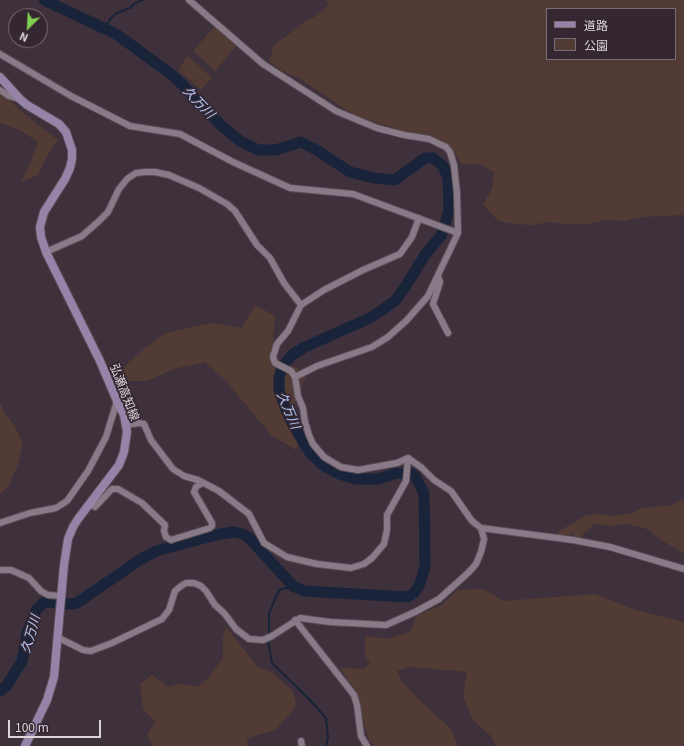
<!DOCTYPE html>
<meta charset="utf-8">
<style>
body{margin:0}
#map{position:relative;width:684px;height:746px;overflow:hidden;background:#3e313c;font-family:Georgia,"Noto Sans JP",serif}
canvas{display:block}
.legend{position:absolute;left:546px;top:8px;width:130px;height:52px;box-sizing:border-box;background:#342732;border:1px solid #786d76;margin:0;padding:5px 7px;list-style:none;font-size:12px;color:#ddd5dc}
.legend li{display:flex;align-items:center;gap:8px;height:20px}
.legend b{width:20px;border:1px solid #786d76}
.north{position:absolute;left:8px;top:8px;width:40px;height:40px;box-sizing:border-box;background:#342732;border:1px solid #786d76;border-radius:50%;rotate:204deg;font-size:11px;font-weight:700;line-height:16px;text-align:center;color:#ddd5dc}
.north::after{content:'';display:block;margin:auto;width:14px;height:18px;background:#80d051;clip-path:polygon(50% 0,100% 100%,50% 72%,0 100%)}
.scale{position:absolute;left:8px;top:720px;width:93px;height:18px;box-sizing:border-box;border:2px solid #ddd5dc;border-top:0;padding-left:5px;font-size:12px;line-height:14px;white-space:nowrap;color:#ddd5dc;-webkit-text-stroke:3px #342732;paint-order:stroke}
</style>
<div id="map">
<canvas width="684" height="746"></canvas>
<ul class="legend">
<li><b style="height:5px;background:#9684a8"></b>道路</li>
<li><b style="height:11px;background:#523b34"></b>公園</li>
</ul>
<div class="north">N</div>
<div class="scale">100 m</div>
</div>
<script>
const ctx = document.querySelector('canvas').getContext('2d');
ctx.lineJoin = 'round';
function fill(path, color) { ctx.fillStyle = color; ctx.fill(path, 'evenodd'); }
const toPath = rows => new Path2D(rows.map(r => 'M' + r).join(''));
function stroke(path, color, width, dash) { ctx.strokeStyle = color; ctx.lineWidth = width; ctx.lineCap = dash ? 'butt' : 'round'; ctx.setLineDash(dash || []); ctx.stroke(path); }
function write(font, color, halo, rows, align = 'center') {
  ctx.font = font + ' Georgia,"Noto Sans JP",serif'; ctx.lineWidth = 3.5; ctx.setLineDash([]); ctx.textBaseline = 'middle'; ctx.strokeStyle = halo; ctx.fillStyle = color; for (const [text, x, y, turn = 0] of rows) {
    ctx.save(); ctx.translate(x, y); ctx.rotate((+turn || 0) * Math.PI / 180); ctx.textAlign = isNaN(turn) ? turn : align; if (halo) ctx.strokeText(text, 0, 0); ctx.fillText(text, 0, 0); ctx.restore();
  }
}
fill(toPath([
 [327,0,684,0,684,215,641,217,624,221,606,220,589,224,566,224,549,222,532,225,515,224,498,221,483,204,492,189,494,172,479,164,462,164,452,149,419,135,402,131,352,114,299,78,282,71,269,61,274,45,288,35,301,24,316,16,328,5],
 [547,9,675,9,675,59,547,59],
 [214,27,236,46,215,71,193,51],
 [187,55,212,78,201,90,179,70],
 [0,88,19,110,58,140,46,158,38,175,21,182,31,161,38,142,21,131,7,125,0,123],
 [255,305,275,316,273,338,274,357,307,373,295,403,301,433,296,450,271,435,227,382,205,362,173,369,148,381,117,381,127,364,145,348,166,333,211,323,242,328],
 [0,403,3,410,16,428,23,445,17,467,8,487,0,494],
 [684,499,684,554,663,541,645,528,626,524,610,526,595,524,584,533,578,542,573,534,562,536,556,533,586,515,599,514,613,516,632,513,642,508,671,505],
 [483,589,503,601,595,594,636,610,684,622,684,746,496,746,491,736,473,720,463,696,467,672,410,667,397,671,401,680,417,698,450,728,458,746,374,746,369,741,356,692,340,668,364,669,370,663,365,656,365,636,389,639,411,631,417,616,427,611,442,605,457,590],
 [226,627,257,666,271,672,293,691,296,703,291,713,274,731,247,738,248,746,153,746,147,735,155,722,143,709,140,684,152,675,168,687,180,684,197,687,208,678,223,658,223,637]
]), '#523b34');
stroke(toPath([
 [104,29,111,18,117,13,130,8,135,3,143,0],
 [269,636,269,613,279,590,293,586],
 [268,640,272,663,310,700,326,718,328,737,326,746]
]), '#192339', 2);
stroke(toPath([
 [0,691,7,685,22,661,27,633,37,609,43,603,50,602,71,604,77,603,141,559,159,550,220,534,234,532,243,534,250,539,293,586,304,591,407,597,414,593,420,584,425,567,424,494,416,477,412,474,396,473,379,479,356,479,339,474,324,466,310,453,292,423,286,410,279,390,279,378,282,367,292,355,305,347,370,318,395,301,407,284,425,255,442,234,449,210,448,178,443,166,433,158,425,158,395,180,374,178,350,172,318,151,301,142,276,150,258,150,240,141,223,127,197,101,185,87,171,74,116,34,44,0]
]), '#192339', 11);
const street = toPath([
 [189,0,263,64,336,111,377,128,404,135,429,139,446,147,450,152,454,165,457,193,458,233,428,296,407,320,388,337,372,347,317,366,295,377],
 [0,54,71,96,130,126,180,134,233,162,290,188,353,194,458,233],
 [0,90,9,96,20,99],
 [419,218,412,237,400,254,363,270,324,290,301,305,288,331,277,344,273,357,275,363,291,371,295,377,298,396,303,408,305,422,309,435,313,444,324,457,341,467,358,470,397,463,408,458,422,468,434,480,451,491,472,521,481,528,573,540,610,547,684,569],
 [46,252,82,236,99,221,108,212,119,189,127,179,136,173,145,172,155,172,169,175,199,188,227,204,235,211,257,245,270,258,284,283,301,305],
 [438,276,440,282,433,304,448,333],
 [126,425,139,423,144,424,151,440,173,469,184,476,198,480,219,491,249,514,264,543,287,557,317,564,351,568,364,564,372,558,384,544,387,530,387,515,406,481,408,458],
 [90,504,95,507,112,489,118,489,142,503,165,525,164,531,166,537,171,540,174,539,210,528,212,526,212,523,194,492,196,487,202,483],
 [0,523,30,513,56,508,67,501,88,471,106,437,117,401],
 [0,570,11,570,29,578,41,591,48,595,61,596],
 [295,620,354,695,357,705,361,736,367,746],
 [57,637,83,650,91,651,112,643,162,619,169,610,175,591,181,586,186,583,194,583,201,586,206,591,215,605,224,613,236,629,249,639,263,640,272,636,300,618,330,622,386,625,415,612,439,599,469,572,476,564,481,552,484,539,481,528],
 [301,741,302,746]
]);
const secondary = toPath([
 [0,77,20,99,27,105,59,124,66,132,72,150,72,159,70,168,65,179,44,212,40,227,41,237,46,252,100,361,117,401,124,415,127,432,124,452,119,465,78,519,73,527,68,539,64,565,54,677,47,700,25,746]
]);
stroke(street, '#594e57', 8);
stroke(secondary, '#594e57', 10);
stroke(street, '#897a87', 6);
stroke(secondary, '#9684a8', 8);
write('12px', '#ddd5dc', '#342732', [
 ["弘瀬高知線",125,392,69]
]);
write('italic 13px', '#b1cafa', '#342732', [
 ["久万川",199,102,46],
 ["久万川",289,410,67],
 ["久万川",30,634,-74]
]);
</script>
